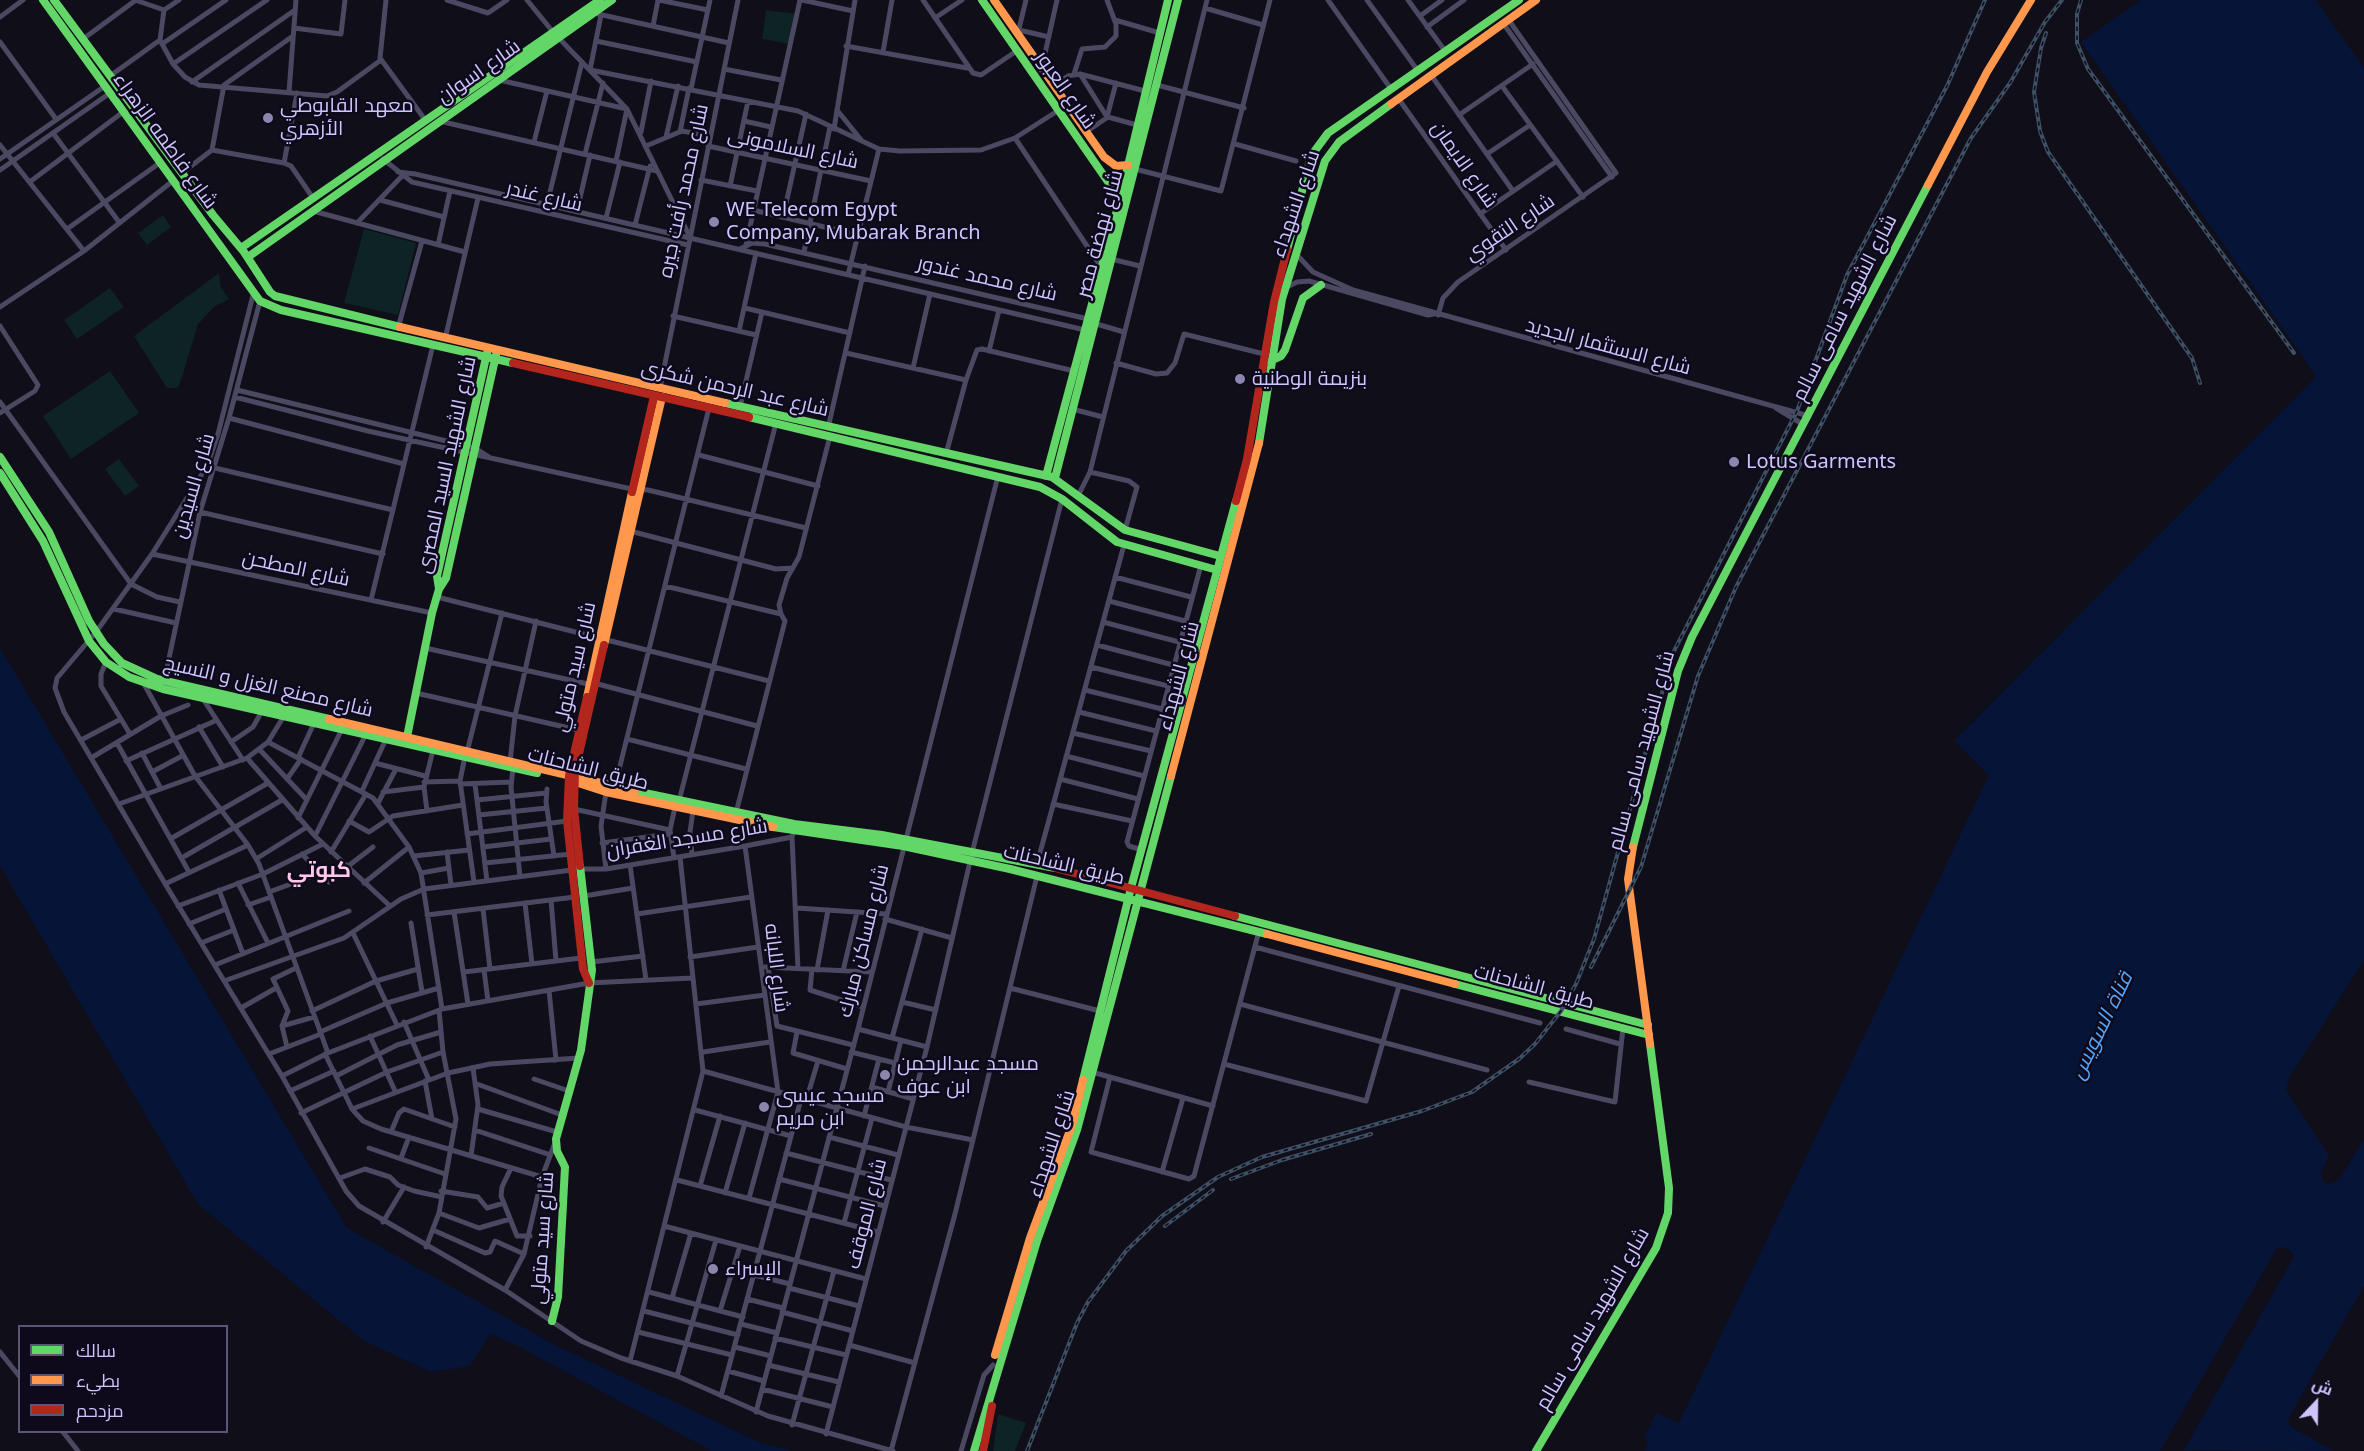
<!DOCTYPE html>
<meta charset="utf-8">
<style>
body{margin:0}
#map{position:relative;width:2364px;height:1451px;overflow:hidden;background:#100e18;font-family:"Noto Sans",Cairo,sans-serif}
canvas{display:block}
.legend{position:absolute;left:18px;top:1325px;width:210px;height:108px;box-sizing:border-box;background:#0e0a1c;border:2px solid #5b5577;margin:0;padding:8px 10px;list-style:none;font-size:18px;color:#cec5ff}
.legend li{display:flex;align-items:center;gap:12px;height:30px}
.legend b{width:30px;border:2px solid #5b5577}
.north{position:absolute;left:2286px;top:1373px;width:60px;height:60px;-webkit-text-stroke:4px #0e0a1c;paint-order:stroke;rotate:22deg;font-size:16px;font-weight:700;line-height:24px;text-align:center;color:#cec5ff}
.north::after{content:'';display:block;margin:auto;width:21px;height:27px;background:#cec5ff;clip-path:polygon(50% 0,100% 100%,50% 72%,0 100%)}
</style>
<div id="map">
<canvas width="2364" height="1451"></canvas>
<ul class="legend">
<li><b style="height:8px;background:#63d668"></b>سالك</li>
<li><b style="height:8px;background:#ff974d"></b>بطيء</li>
<li><b style="height:8px;background:#b3261e"></b>مزدحم</li>
</ul>
<div class="north">ش</div>
</div>
<script>
const ctx = document.querySelector('canvas').getContext('2d');
ctx.lineJoin = 'round';
function fill(path, color) { ctx.fillStyle = color; ctx.fill(path, 'evenodd'); }
const toPath = rows => new Path2D(rows.map(r => 'M' + r).join(''));
function stroke(path, color, width, dash) { ctx.strokeStyle = color; ctx.lineWidth = width; ctx.lineCap = dash ? 'butt' : 'round'; ctx.setLineDash(dash || []); ctx.stroke(path); }
function write(font, color, halo, rows, align = 'center') {
  ctx.font = font + ' "Noto Sans",Cairo,sans-serif'; ctx.lineWidth = 5; ctx.setLineDash([]); ctx.textBaseline = 'middle'; ctx.strokeStyle = halo; ctx.fillStyle = color; for (const [text, x, y, turn = 0] of rows) {
    ctx.save(); ctx.translate(x, y); ctx.rotate((+turn || 0) * Math.PI / 180); ctx.textAlign = isNaN(turn) ? turn : align; if (halo) ctx.strokeText(text, 0, 0); ctx.fillText(text, 0, 0); ctx.restore();
  }
}
fill(toPath([
 [766,10,797,14,790,44,762,39],
 [163,215,171,227,147,245,138,233],
 [364,229,416,243,398,315,344,303],
 [219,273,221,288,229,299,215,306,198,324,180,383,177,388,167,388,134,336],
 [110,288,124,307,77,339,64,320],
 [110,371,139,413,71,459,43,416],
 [119,459,139,486,125,496,105,469],
 [998,1414,1026,1423,1015,1451,993,1451]
]), '#0d2325');
fill(toPath([
 [2141,0,2316,0,2364,68,2364,960,2289,1078,2286,1090,2329,1156,2321,1172,2323,1181,2328,1184,2338,1181,2364,1140,2364,1286,2288,1419,2291,1427,2334,1451,2184,1450,2294,1257,2292,1252,2284,1247,2277,1248,2160,1451,1645,1451,1648,1444,1645,1436,1656,1413,1679,1423,1989,775,1954,741,2314,379,2314,373,2081,42],
 [0,648,347,1228,553,1344,759,1442,792,1451,712,1451,514,1344,490,1334,470,1366,431,1372,364,1341,198,1204,0,866]
]), '#061537');
stroke(toPath([
 [135,0,164,10],
 [179,0,164,10,160,40,173,64,185,77,199,85,327,96,337,92,381,60],
 [386,0,380,58,426,121],
 [447,0,488,13,507,0],
 [527,0,553,32,627,109,689,235],
 [659,0,708,10],
 [802,0,853,11],
 [923,0,973,73,981,75,1018,50],
 [1328,0,1391,89],
 [1367,0,1418,71],
 [1408,0,1445,51],
 [1205,8,1263,25],
 [598,14,729,43],
 [601,15,590,70,798,111,879,149,900,151,981,150,1015,138,1059,110],
 [1420,16,1442,0],
 [0,17,23,0],
 [935,18,962,0],
 [1115,20,1160,33],
 [1503,23,1612,177],
 [653,26,658,0],
 [1427,27,1464,0],
 [294,28,341,34,345,0],
 [1019,30,1049,37],
 [1018,33,1026,0],
 [83,39,136,0],
 [596,41,697,62],
 [0,42,56,119],
 [162,44,226,0],
 [846,46,967,68],
 [883,52,892,0],
 [173,64,267,0],
 [1042,67,1057,0],
 [724,69,781,80],
 [1074,74,1082,49,1105,47,1116,36,1116,24,1107,0],
 [1080,74,1107,117],
 [1431,75,1513,191],
 [110,76,160,40],
 [499,80,627,109,616,161],
 [192,82,295,10],
 [1054,85,1068,76,1080,74,1145,91],
 [1157,85,1244,108],
 [1502,86,1583,197],
 [691,89,710,0],
 [289,92,296,0],
 [1398,98,1506,250],
 [837,110,862,141],
 [1459,115,1533,64],
 [1107,117,1116,83],
 [439,121,657,171],
 [744,121,771,127],
 [834,129,855,0],
 [641,132,651,81],
 [680,132,689,88],
 [1086,132,1108,117,1137,125],
 [53,133,119,222],
 [666,137,678,86],
 [1015,138,1101,267],
 [534,142,547,91],
 [1235,144,1296,161],
 [0,145,84,251],
 [646,146,682,131,710,136],
 [708,146,871,181],
 [212,150,224,85,293,36],
 [585,154,603,83],
 [1487,154,1530,125],
 [0,159,105,86],
 [383,159,412,182,688,245],
 [284,163,297,93],
 [1135,169,1221,191,1270,0],
 [0,170,110,93],
 [398,172,415,174,1085,330],
 [182,173,212,150,284,163,291,166,313,198],
 [701,180,757,191],
 [31,181,123,112],
 [730,186,748,101],
 [380,200,444,217],
 [547,204,582,62],
 [753,210,858,235],
 [313,211,465,252],
 [577,211,590,155],
 [1480,214,1557,161],
 [783,217,806,114],
 [606,218,620,162],
 [357,223,402,176],
 [635,225,650,166],
 [67,229,161,162],
 [438,245,450,191],
 [746,245,800,0],
 [740,249,752,243,765,244,1088,319],
 [804,252,830,127],
 [1297,255,1313,272,1353,290,1809,416],
 [1111,259,1140,266],
 [848,275,879,149],
 [1287,287,1297,282,1309,281,1428,315,1434,314],
 [253,295,218,434,207,466,152,554,96,632,57,678,55,688,64,712,167,887,282,1076,346,1191,359,1206,505,1290,581,1341,621,1358,677,1376,768,1416,893,1451],
 [0,307,84,251,174,180],
 [745,308,850,333],
 [1438,315,1443,298,1458,282,1616,173,1508,19],
 [673,316,756,335],
 [1093,323,1124,332],
 [0,326,38,385,35,391,0,413],
 [398,328,422,241],
 [739,331,756,253],
 [445,339,478,198],
 [989,351,999,310],
 [846,353,966,380],
 [1116,363,1156,374,1167,373,1175,363,1184,334,1264,354],
 [913,368,930,294],
 [660,388,738,0],
 [237,390,475,448,489,457],
 [235,397,368,431,627,488,648,490,806,528],
 [0,402,131,584,157,597,180,602],
 [740,407,762,312],
 [1776,408,1804,425],
 [1072,409,1103,417],
 [229,418,404,464],
 [828,428,865,266],
 [946,454,966,380,977,350,982,349,1074,371],
 [699,455,818,486],
 [215,468,393,510],
 [1090,472,1129,481,1137,487,1125,530],
 [1079,494,1090,472,1207,0],
 [200,512,383,554],
 [630,531,776,569,793,568],
 [152,554,432,613],
 [1115,577,1191,597],
 [665,586,781,614,785,621,736,813],
 [437,597,769,681],
 [371,600,433,345],
 [1109,601,1185,621],
 [114,609,176,623],
 [781,614,779,605,787,578,799,557,830,436],
 [1103,622,1179,642],
 [1097,645,1173,665],
 [425,648,588,684],
 [106,662,101,674,101,686,130,734],
 [1091,667,1168,686],
 [164,682,200,512,229,418,260,301],
 [594,683,757,726],
 [144,684,195,776,248,845,259,864,328,1053],
 [1085,690,1162,709],
 [416,693,578,730],
 [203,699,243,760],
 [1079,712,1156,731],
 [199,727,223,767],
 [1073,733,1151,751],
 [627,739,746,769],
 [81,740,121,719],
 [231,742,253,727,262,711],
 [268,742,373,798,409,847,421,873,442,1009],
 [117,743,189,872],
 [260,750,307,800],
 [467,752,502,613],
 [142,753,161,789],
 [465,756,460,781,474,882],
 [1066,756,1144,776],
 [91,758,161,716,188,705],
 [247,758,315,836,390,906],
 [298,758,314,723],
 [126,761,217,720],
 [510,762,515,716,536,621],
 [375,763,425,776],
 [513,768,511,787,520,877],
 [152,772,182,756],
 [287,779,301,759],
 [1060,779,1138,799],
 [424,782,460,781],
 [460,784,511,782],
 [475,784,487,881],
 [615,786,709,408],
 [547,789,546,802,554,856],
 [362,791,386,739],
 [383,792,424,787],
 [477,800,546,793],
 [679,801,776,423],
 [378,803,396,769],
 [119,804,247,758,268,742,284,716],
 [1053,804,1132,821],
 [574,809,670,830],
 [427,811,424,787,433,750],
 [479,815,547,808],
 [298,818,342,729],
 [349,821,369,832,393,816,463,805],
 [467,834,567,821],
 [315,836,366,734],
 [792,837,798,969],
 [172,838,268,783],
 [602,843,670,834],
 [745,846,778,1092,749,1198],
 [483,847,551,839],
 [1142,850,1129,846,1127,842,1201,565],
 [331,852,366,794],
 [447,852,451,885],
 [302,854,329,882],
 [692,855,690,832,693,811],
 [185,856,282,800],
 [414,856,469,850],
 [674,858,670,830,675,807],
 [256,859,307,827],
 [485,863,571,854],
 [1037,864,1124,545],
 [630,865,646,980],
 [347,867,373,847],
 [581,869,606,869,745,846,792,837,794,831],
 [606,869,601,826,606,792],
 [421,873,449,868],
 [238,883,268,943],
 [364,883,409,847],
 [165,884,248,845],
 [219,890,243,954],
 [269,892,321,873],
 [584,896,633,888],
 [551,900,556,961],
 [525,903,532,964],
 [248,905,271,897],
 [178,906,263,874,323,844],
 [797,908,886,914],
 [483,909,490,969],
 [454,912,468,1004],
 [637,914,751,897],
 [427,915,575,897],
 [885,919,952,938],
 [411,923,422,992],
 [189,924,226,909],
 [353,933,397,1025],
 [201,943,234,930],
 [1255,947,1540,1023],
 [690,957,758,947],
 [591,962,643,956],
 [215,965,349,911],
 [765,967,871,972],
 [768,967,777,1026,853,1045],
 [812,969,810,990,863,1007],
 [484,970,488,1001],
 [817,970,828,910],
 [843,971,857,912],
 [464,972,581,958],
 [224,981,344,938,401,899,424,889,572,870],
 [1010,988,1100,1011],
 [549,990,556,1060],
 [902,1002,936,1010],
 [696,1004,765,995],
 [1240,1004,1487,1070],
 [241,1008,276,988],
 [312,1011,376,981,418,969],
 [404,1022,429,1080],
 [282,1026,314,1017],
 [858,1029,927,1047],
 [1566,1029,1620,1044],
 [320,1032,387,1003,439,988],
 [797,1032,793,1053,847,1069],
 [370,1036,395,1091],
 [892,1038,922,929],
 [287,1047,282,1026,288,1011,273,979,296,968],
 [703,1052,770,1042],
 [851,1052,895,1063],
 [269,1054,321,1034],
 [325,1054,352,1109,363,1121,381,1129,542,1177],
 [1224,1064,1366,1101,1399,986],
 [703,1071,906,1127,973,1140],
 [1092,1072,1213,1106],
 [282,1076,328,1053,442,1009,589,983,692,978],
 [336,1076,397,1045,441,1032],
 [1110,1077,1091,1152,1189,1179,1194,1176,1259,931],
 [534,1079,569,1091],
 [425,1081,432,1119],
 [1529,1082,1615,1102,1623,1028],
 [477,1084,562,1115],
 [872,1087,913,1099],
 [290,1091,334,1071],
 [888,1092,901,1040],
 [806,1101,818,1061],
 [352,1109,448,1073,490,1064,579,1058],
 [478,1109,557,1132],
 [695,1110,791,1136],
 [301,1113,387,1072,443,1052],
 [864,1116,879,1059],
 [475,1130,548,1154],
 [391,1132,399,1113,404,1109,455,1127],
 [829,1137,898,1155],
 [369,1148,445,1174],
 [786,1153,891,1180],
 [471,1156,478,1105,473,1068],
 [401,1158,409,1137],
 [511,1168,502,1187,501,1196,517,1236,530,1236],
 [1162,1172,1183,1098],
 [340,1178,365,1169,390,1177,398,1185,414,1191,442,1197],
 [779,1179,885,1206],
 [677,1180,878,1232],
 [700,1186,720,1116],
 [441,1191,478,1197,487,1208,504,1203],
 [725,1193,745,1123],
 [439,1213,479,1228,510,1219],
 [383,1222,404,1187],
 [844,1223,872,1118],
 [664,1226,866,1279],
 [433,1230,485,1253,490,1252,495,1241,524,1254],
 [426,1247,439,1213,456,1119,443,1052,439,1010],
 [754,1275,790,1284],
 [789,1288,859,1306],
 [505,1290,524,1254,542,1177,556,1140],
 [649,1292,743,1317],
 [672,1298,691,1233],
 [747,1299,783,1308],
 [644,1311,738,1335],
 [720,1311,740,1246],
 [782,1312,853,1331],
 [741,1324,777,1333],
 [638,1332,732,1355],
 [775,1338,846,1355],
 [849,1345,915,1363],
 [735,1347,771,1356],
 [0,1352,20,1377],
 [630,1361,703,1071,680,857],
 [768,1365,839,1382],
 [728,1371,764,1381],
 [677,1376,716,1240],
 [762,1389,833,1407],
 [721,1396,801,1099],
 [756,1412,858,1029,998,476],
 [792,1425,834,1271],
 [63,1432,78,1451],
 [826,1434,927,1047,972,853,1062,499],
 [891,1451,955,1214,1037,876],
 [961,1451,984,1375,993,1365]
]), '#4b4862', 5);
stroke(toPath([
 [43,0,260,301,281,310,513,363],
 [54,0,213,215,244,252,270,292,275,296,400,327],
 [982,0,1120,199],
 [241,248,600,0],
 [1287,250,1311,156,1328,133,1519,0],
 [248,257,612,0],
 [1270,361,1281,356,1285,350,1303,298,1321,285],
 [725,403,1052,477,1125,530,1220,556],
 [749,417,1040,487,1062,499,1117,542,1217,570],
 [1259,443,1282,299,1325,161,1339,142,1391,104],
 [0,457,49,532,89,621,104,644,122,663,157,679,329,719],
 [0,473,43,541,89,641,106,662,129,677,163,689,537,773],
 [1046,476,1120,199,1168,0],
 [1055,478,1178,0],
 [439,589,437,576,487,353],
 [407,737,432,613,439,589,446,578,496,355],
 [635,791,794,824,882,835,1055,868],
 [773,827,903,846,1010,869,1267,934],
 [1633,847,1678,671,1692,637,1928,185],
 [1235,916,1648,1025],
 [1455,984,1649,1035],
 [1083,1080,1131,888,1236,501],
 [552,1321,558,1297,565,1167,557,1151,556,1139,581,1050,592,970,580,866],
 [974,1451,1037,1241,1077,1130,1171,776],
 [1536,1451,1656,1248,1668,1213,1669,1188,1650,1044]
]), '#63d668', 8);
stroke(toPath([
 [994,0,1104,157,1116,166,1128,165],
 [1391,104,1536,0],
 [1928,185,1987,72,2031,0],
 [400,327,725,403],
 [604,645,662,397],
 [587,697,632,492],
 [329,719,635,791],
 [1171,776,1259,443],
 [572,781,606,792,773,827],
 [1633,847,1628,879,1650,1044],
 [1267,934,1455,984],
 [995,1355,1030,1238,1072,1125,1083,1080]
]), '#ff974d', 8);
stroke(toPath([
 [513,363,749,417],
 [632,492,654,396],
 [1236,501,1247,459,1274,302,1287,250],
 [587,697,569,776,567,821,583,969,589,983],
 [580,866,574,809,575,771,604,645],
 [1055,868,1235,916],
 [983,1451,992,1406]
]), '#b3261e', 8);
const rail = toPath([
 [2081,0,2077,14,2077,43,2088,69,2294,353],
 [2046,33,2041,48,2034,92,2040,131,2048,152,2192,358,2200,383],
 [1591,967,1641,867,1698,676,1736,587,1971,138,2010,83,2045,22,2062,0],
 [1231,1179,1282,1160,1371,1134],
 [1165,1226,1213,1190],
 [1027,1451,1077,1323,1088,1302,1126,1251,1162,1216,1218,1177,1262,1157,1422,1111,1472,1092,1519,1059,1535,1044,1561,1011,1576,984,1594,939,1673,653,1797,411,1847,275,1947,86,1985,0]
]);
stroke(rail, '#3e5063', 4);
stroke(rail, '#0e0a1c', 1.5, [4.5]);
for (const [x, y, r, color] of [
 [268,118,6,"#8c85ae"],
 [714,222,6,"#8c85ae"],
 [1240,379,6,"#8c85ae"],
 [1734,462,6,"#8c85ae"],
 [885,1075,6,"#8c85ae"],
 [764,1107,6,"#8c85ae"],
 [713,1269,6,"#8c85ae"]
]) { const dot = new Path2D(); dot.arc(x, y, r, 0, 2 * Math.PI); ctx.fillStyle = color; ctx.fill(dot); stroke(dot, '#0e0a1c', 2); }
write('20px', '#cec5ff', '#0e0a1c', [
 ["شارع اسوان",479,72,-35],
 ["شارع العبور",1065,90,55],
 ["شارع فاطمه الزهراء",165,141,54],
 ["شارع السلامونى",793,149,12],
 ["شارع الايمان",1464,165,55],
 ["شارع محمد رأفت جيره",684,191,-78],
 ["شارع غندر",544,197,13],
 ["شارع الشهداء",1296,204,-71],
 ["شارع التقوي",1510,228,-34],
 ["شارع نهضة مصر",1100,234,-75],
 ["شارع محمد غندور",987,279,13],
 ["شارع الشهيد سامى سالم",1845,308,-63],
 ["شارع الاستثمار الجديد",1608,347,15],
 ["شارع عبد الرحمن شكرى",735,389,13],
 ["شارع الشهيد السيد المصرى",447,465,-78],
 ["شارع السيدين",194,486,-74],
 ["شارع المطحن",296,569,12],
 ["شارع سيد متولي",575,667,-77],
 ["شارع الشهداء",1179,676,-75],
 ["شارع مصنع الغزل و النسيج",268,687,13],
 ["شارع الشهيد سامى سالم",1642,751,-75],
 ["طريق الشاحنات",588,769,14],
 ["شارع مسجد الغفران",687,839,-9],
 ["طريق الشاحنات",1064,865,13],
 ["شارع مساكن مبارك",864,941,-76],
 ["شارع اللبانه",776,968,83],
 ["طريق الشاحنات",1534,987,15],
 ["شارع الشهداء",1052,1144,-72],
 ["شارع الموقف",867,1214,-76],
 ["شارع سيد متولي",543,1238,-86],
 ["شارع الشهيد سامى سالم",1593,1319,-60]
]);
write('20px', '#cec5ff', '#0e0a1c', [
 ["معهد القابوطي",280,106],
 ["الأزهري",280,129],
 ["WE Telecom Egypt",726,210],
 ["Company, Mubarak Branch",726,233],
 ["بنزيمة الوطنية",1252,379],
 ["Lotus Garments",1746,462],
 ["مسجد عبدالرحمن",897,1064],
 ["ابن عوف",897,1087],
 ["مسجد عيسى",776,1096],
 ["ابن مريم",776,1119],
 ["الإسراء",725,1269]
], 'left');
write('italic 21px', '#53a7ff', '#0e0a1c', [
 ["قناة السويس",2102,1026,-64]
]);
write('bold 22px', '#ffc7e8', '#0e0a1c', [
 ["كبوتي",319,871]
]);
</script>
